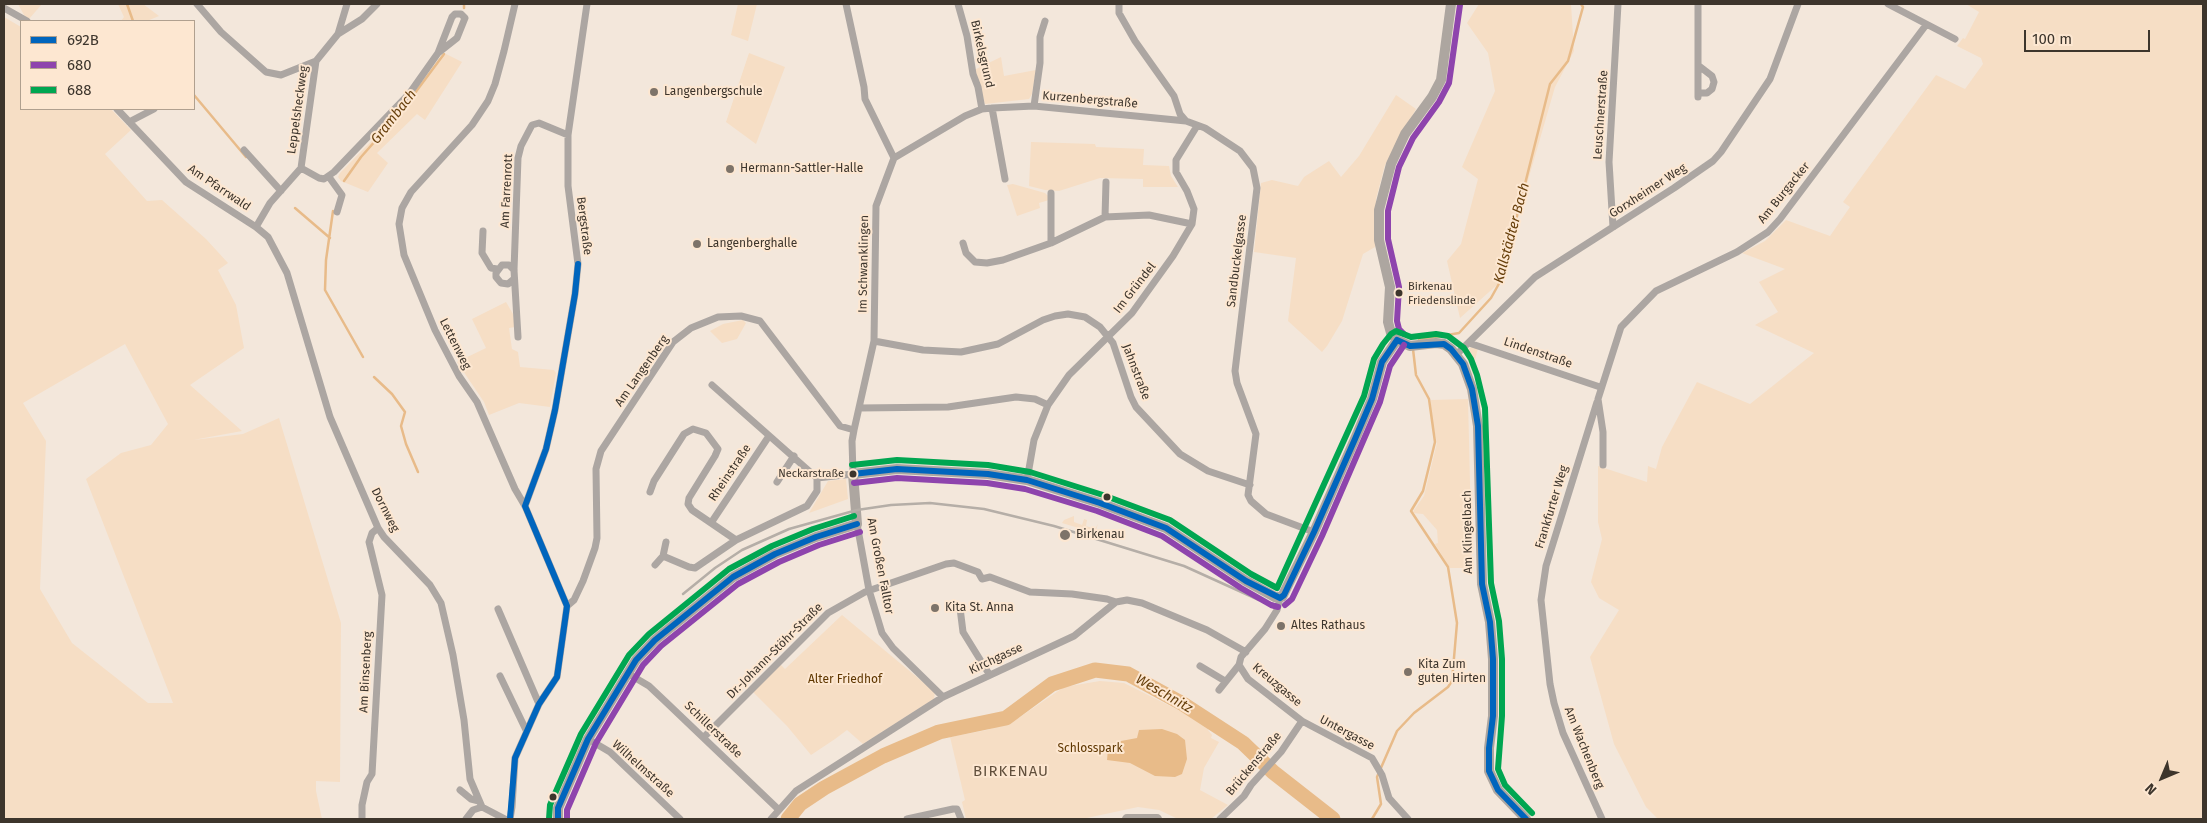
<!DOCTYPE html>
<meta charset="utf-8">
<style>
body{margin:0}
#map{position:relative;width:2207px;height:823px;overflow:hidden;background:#f3e7db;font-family:"Fira Sans",sans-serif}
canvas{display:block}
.frame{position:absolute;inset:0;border:5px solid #3d352c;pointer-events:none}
.legend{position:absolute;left:20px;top:20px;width:175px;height:90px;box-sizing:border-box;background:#fde7d1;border:1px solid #b0a08f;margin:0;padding:6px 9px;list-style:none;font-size:15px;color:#3d352c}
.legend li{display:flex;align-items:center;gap:10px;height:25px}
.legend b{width:25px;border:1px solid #b0a08f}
.north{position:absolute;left:2137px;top:753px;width:50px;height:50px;-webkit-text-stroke:4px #fde7d1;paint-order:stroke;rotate:225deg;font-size:14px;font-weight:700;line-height:20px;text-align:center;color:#3d352c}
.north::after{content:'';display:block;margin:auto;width:18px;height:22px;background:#3d352c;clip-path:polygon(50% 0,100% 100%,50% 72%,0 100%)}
.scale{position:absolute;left:2024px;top:30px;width:126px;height:22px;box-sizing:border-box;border:2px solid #3d352c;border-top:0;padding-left:6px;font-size:15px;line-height:18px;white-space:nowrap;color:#3d352c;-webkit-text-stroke:4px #fde7d1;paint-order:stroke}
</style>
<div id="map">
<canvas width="2207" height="823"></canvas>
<div class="frame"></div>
<ul class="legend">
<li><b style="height:6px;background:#0065bd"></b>692B</li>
<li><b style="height:6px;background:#8e44ad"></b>680</li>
<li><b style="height:6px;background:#00a651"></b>688</li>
</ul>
<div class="north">N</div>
<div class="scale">100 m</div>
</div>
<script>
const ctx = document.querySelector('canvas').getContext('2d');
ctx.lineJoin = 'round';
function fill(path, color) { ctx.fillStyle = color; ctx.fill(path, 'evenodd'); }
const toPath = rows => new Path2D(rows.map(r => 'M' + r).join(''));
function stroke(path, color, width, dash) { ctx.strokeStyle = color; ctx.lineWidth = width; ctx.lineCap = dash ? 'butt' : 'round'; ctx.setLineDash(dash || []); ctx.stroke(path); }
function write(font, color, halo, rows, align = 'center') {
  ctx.font = font + ' "Fira Sans",sans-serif'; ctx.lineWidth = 4; ctx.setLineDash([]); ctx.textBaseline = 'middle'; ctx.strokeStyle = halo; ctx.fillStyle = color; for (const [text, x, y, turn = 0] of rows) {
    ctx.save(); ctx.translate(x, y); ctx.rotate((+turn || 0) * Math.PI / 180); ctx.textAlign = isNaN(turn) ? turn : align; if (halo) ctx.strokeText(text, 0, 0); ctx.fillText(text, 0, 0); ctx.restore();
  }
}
fill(toPath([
 [18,4,42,4,29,19,24,15],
 [118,4,143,4,159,16,147,21,121,21,124,17],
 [738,4,757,4,748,41,731,35],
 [1479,4,1571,4,1574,51,1555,87,1498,284,1460,318,1447,261,1461,244,1478,179,1462,167,1495,91,1488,53,1467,23],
 [1966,4,2203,4,2203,819,1658,819,1646,807,1614,744,1590,657,1619,610,1599,598,1591,582,1602,539,1598,522,1598,466,1647,482,1648,466,1656,469,1662,447,1697,382,1750,404,1814,353,1755,325,1778,312,1759,282,1785,269,1742,253,1765,241,1786,220,1830,236,1850,207,1843,202,1936,75,1965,89,1983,64,1981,58,1957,46,1963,38,1965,39,1979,12],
 [4,17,21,27,21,109,111,109,131,130,105,154,147,201,162,200,206,239,228,263,218,270,236,305,244,348,190,385,242,431,193,440,243,434,279,418,341,623,340,782,316,781,316,791,322,819,4,819],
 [125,344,168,424,151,445,121,453,86,479,173,703,148,703,72,643,40,589,46,441,23,403],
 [444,53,462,62,425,120,417,114,377,153,388,163,368,192,341,181,338,177,340,173,401,111],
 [749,53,785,67,756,144,726,122],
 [1001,57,1004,76,1036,70,1032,94,1029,99,985,104,974,70],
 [1396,95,1416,109,1385,165,1376,199,1375,247,1363,254,1342,321,1327,346,1322,352,1288,321,1296,258,1254,252,1261,183,1272,180,1298,186,1304,177,1329,161,1341,177,1359,156],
 [1031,142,1095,144,1096,147,1144,149,1143,165,1169,166,1171,176,1178,187,1143,187,1143,179,1100,178,1059,191,1045,190,1029,186],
 [1013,184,1045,193,1049,197,1049,200,1039,203,1040,208,1017,216,1007,185],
 [506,302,513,314,515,327,509,328,512,349,518,352,520,367,554,370,556,373,550,407,519,403,489,415,484,402,457,362,486,348,472,319],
 [743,320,746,323,737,339,722,343,710,331,723,324],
 [1473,347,1478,348,1474,364,1473,376,1466,353,1469,348],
 [1468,399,1472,568,1450,568,1435,544,1438,543,1437,530,1423,514,1412,513,1424,496,1437,443,1430,410,1431,400],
 [846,479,848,499,809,513,828,481],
 [1074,516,1074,522,1082,525,1084,519,1087,520,1086,526,1095,529,1098,524,1095,533,1062,523,1064,520],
 [842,615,935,692,934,699,863,744,847,730,835,739,811,755,787,726,753,692,780,664,785,669],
 [1100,681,1124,683,1202,722,1209,728,1208,730,1212,735,1211,738,1219,742,1204,768,1200,790,1228,805,1211,819,1178,819,1159,810,1138,807,1082,819,966,819,962,802,965,800,950,737,987,730,1006,723,1020,717,1064,687]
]), '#f6dec5');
fill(toPath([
 [1162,729,1177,734,1185,740,1187,759,1182,774,1175,777,1155,776,1130,763,1107,760,1108,749,1121,741,1137,738,1139,730]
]), '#e8bb89');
stroke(toPath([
 [127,4,133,21],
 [464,8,464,4],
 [194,95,246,157],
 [344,181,361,157,400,113,444,54],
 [295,208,330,238],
 [333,211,326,260,325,290,363,357],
 [1419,340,1459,333,1491,298,1501,280,1550,84,1568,61,1583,7,1581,4],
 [374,377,392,394,405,412,401,426,406,444,418,472],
 [1372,819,1381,804,1377,777,1397,731,1414,713,1448,687,1452,681,1457,623,1448,567,1411,511,1423,491,1435,442,1429,399,1416,375,1413,349]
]), '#e8bb89', 2.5);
stroke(toPath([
 [788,819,800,804,824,788,883,756,939,732,1006,718,1052,684,1095,670,1128,674,1183,704,1243,743,1273,772,1333,819]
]), '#e8bb89', 15);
stroke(toPath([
 [197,4,221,32,266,72,281,75,316,61],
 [958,4,967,36,973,74,978,87,982,109],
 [1119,4,1119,13,1135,41,1174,96,1180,114,1186,121,1205,128,1240,151,1253,168,1257,188,1235,371,1237,383,1256,434,1248,495,1251,501,1266,514,1314,532],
 [1698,4,1698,97],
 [1888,4,1955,39],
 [4,8,27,21],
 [338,34,362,19,377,4],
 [1698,93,1707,93,1712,89,1714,82,1712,76,1699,66],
 [1034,106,1040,63,1040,37,1045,21],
 [992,108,1005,179],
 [117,109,186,182,256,227,268,237,287,273,330,417,378,528,384,537,430,585,441,603,453,655,464,720,470,779,482,807,505,819],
 [129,122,154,109],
 [244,150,281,191],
 [894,158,965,116,982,109,992,108,1034,106,1186,121],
 [301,168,319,178,324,179,334,172,409,94,438,53,452,17,455,14,461,14,465,18,457,38,438,53],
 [329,177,342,195,337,212],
 [1105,217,1106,182],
 [256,227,270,203,301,168,316,61,338,34,347,4],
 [1613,227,1609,162,1618,4],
 [483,231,482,253,491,268,497,269],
 [963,243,966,253,975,262,987,263,1003,260,1051,243,1105,217,1149,215,1192,224],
 [1051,243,1051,193],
 [514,270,509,265,502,265,496,273,496,277,501,283,508,284,514,279],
 [518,337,514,270,518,158,521,146,532,125,539,123,568,135],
 [874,341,923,350,961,352,998,344,1043,320,1055,316,1068,314,1085,317,1100,327,1113,343,1131,397,1136,407,1180,454,1208,471,1250,485],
 [1469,343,1600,387],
 [1457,354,1535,277,1674,188,1713,161,1721,152,1770,79,1798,4],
 [712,385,817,478,853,474,852,441,854,430,874,341,876,206,894,158,865,99,864,87,846,4],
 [1597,402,1546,566,1541,600,1550,684,1554,703,1563,733,1602,819],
 [859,408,948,407,1016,397,1035,399,1048,405],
 [1603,465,1603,432,1598,399,1621,327,1656,291,1737,252,1768,232,1780,219,1926,25],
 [1027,480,1034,440,1048,405,1069,375,1132,313,1173,256,1192,224,1194,209,1187,191,1176,172,1176,160,1197,126],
 [777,482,794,456],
 [650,492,654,481,684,434,693,429,706,433,718,449,715,456,689,498,688,504,692,510,736,540,807,506,817,491,817,478],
 [525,506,546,449,555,410,575,294,578,264,568,186,568,135,587,4],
 [711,523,769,436],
 [857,524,869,590,882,633,893,648,943,697],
 [663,556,666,542],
 [655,565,663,556,689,567,695,568,736,540],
 [567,606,574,600,583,581,595,548,597,538,596,469,601,451,673,342,691,328,718,317,741,316,760,321,840,426,854,430],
 [960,608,963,632,989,674],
 [498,609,539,704],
 [1239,665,1248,679,1302,721,1372,758,1382,775,1389,798,1408,819],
 [1200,666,1225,681],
 [627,673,649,686,668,704,778,809],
 [500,676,526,730],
 [1219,690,1239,665,1241,657,1265,629,1277,610,1280,598],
 [704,737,828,613,865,592,946,564,954,563,978,572,982,579,990,577,1030,592,1072,594,1107,599,1116,602],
 [588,739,610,752,680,819],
 [460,790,471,799,479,801],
 [362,819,362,805,367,782,372,774,382,595,369,542,372,533,378,528],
 [466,819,473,810,482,807],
 [510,819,512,807,515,758,539,704,557,677,567,606,525,506,515,489,477,402,459,376,435,330,404,255,399,224,402,208,411,192,472,125,488,101,495,84,504,51,515,4],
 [771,819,796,791,943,697,1074,636,1116,602,1127,600,1142,603,1207,630,1246,652],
 [907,819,953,809,957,809,961,819],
 [1220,819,1244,796,1251,785,1281,752,1302,721]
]), '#aca6a2', 7);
stroke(toPath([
 [1451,4,1441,80,1432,97,1405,134,1391,164,1379,210,1379,240,1390,287,1388,322,1391,333,1397,340,1410,346,1436,343,1444,344,1451,349,1463,364,1472,389,1478,426,1482,584,1490,622,1493,659,1493,716,1489,748,1489,771,1498,790,1526,819],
 [558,819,558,808,588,739,636,660,655,640,733,577,775,554,816,537,857,524,853,474,897,469,988,474,1027,480,1100,503,1166,528,1246,581,1275,597,1282,597,1314,532,1355,439,1372,399,1382,362,1397,340],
 [1127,819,1157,819]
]), '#ada6a0', 10);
stroke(toPath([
 [683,594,715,568,742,550,789,529,857,510,891,505,930,503,984,509,1054,526,1184,566,1259,600]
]), '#b5aea7', 2.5);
stroke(toPath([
 [1397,340,1410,346,1444,344,1451,349,1463,364,1472,389,1478,426,1482,584,1490,622,1493,659,1493,716,1489,748,1489,771,1498,790,1526,819],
 [853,474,897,469,988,474,1027,480,1100,503,1166,528,1246,581,1280,598],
 [1280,598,1284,595,1314,532,1355,439,1372,399,1382,362,1397,340],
 [510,819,515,758,539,704,557,677,567,606,525,506,546,449,555,410,575,294,578,264],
 [558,819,558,808,588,739,636,660,655,640,733,577,775,554,816,537,857,524]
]), '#0065bd', 6);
stroke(toPath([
 [1404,334,1399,329,1397,321,1399,287,1388,239,1388,211,1399,167,1413,138,1439,102,1449,83,1460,5],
 [854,483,897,478,987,483,1025,489,1097,511,1162,536,1241,588,1271,605,1278,607],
 [1285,605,1292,599,1322,536,1380,402,1390,366,1404,345],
 [567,819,567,810,596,743,643,665,661,646,738,584,779,562,819,545,860,532]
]), '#8e44ad', 6);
stroke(toPath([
 [852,465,897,460,988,465,1030,472,1103,495,1170,520,1251,574,1277,588,1364,396,1374,359,1383,344,1391,334,1396,331,1411,337,1436,334,1448,336,1464,348,1471,359,1477,375,1485,408,1491,583,1499,621,1502,659,1502,716,1498,769,1505,785,1532,813],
 [549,819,550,805,581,734,629,655,649,634,729,569,772,546,813,529,854,516]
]), '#00a651', 6);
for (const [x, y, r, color] of [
 [654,92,5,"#7d7369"],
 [730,169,5,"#7d7369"],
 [697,244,5,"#7d7369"],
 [1399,293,4.5,"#3d352c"],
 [853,474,4.5,"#3d352c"],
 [1107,497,4.5,"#3d352c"],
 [1065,535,6,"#7d7369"],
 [935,608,5,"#7d7369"],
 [1281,626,5,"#7d7369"],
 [1408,672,5,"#7d7369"],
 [553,797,4.5,"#3d352c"]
]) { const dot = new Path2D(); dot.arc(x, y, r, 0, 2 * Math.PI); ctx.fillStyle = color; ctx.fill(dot); stroke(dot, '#fde7d1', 2); }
write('11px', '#3d352c', '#fde7d1', [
 ["Birkenau",1408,287],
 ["Friedenslinde",1408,301],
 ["Neckarstraße",844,474,"right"]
], 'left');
write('12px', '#3d352c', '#fde7d1', [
 ["Birkelsgrund",982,54,77],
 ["Kurzenbergstraße",1090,100,5],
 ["Leppelsheckweg",298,110,-82],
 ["Leuschnerstraße",1601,115,-86],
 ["Am Pfarrwald",219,188,34],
 ["Am Farrenrott",507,191,-87],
 ["Gorxheimer Weg",1648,191,-33],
 ["Am Burgacker",1784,193,-51],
 ["Bergstraße",584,226,83],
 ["Sandbuckelgasse",1237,261,-83],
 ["Im Schwanklingen",864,264,-89],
 ["Im Gründel",1135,288,-52],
 ["Lettenweg",455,344,63],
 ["Lindenstraße",1538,353,19],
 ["Am Langenberg",642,371,-55],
 ["Jahnstraße",1136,372,69],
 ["Rheinstraße",730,473,-56],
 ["Frankfurter Weg",1552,507,-73],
 ["Dornweg",385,510,63],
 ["Am Klingelbach",1468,532,-91],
 ["Am Großen Falltor",880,566,79],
 ["Dr.-Johann-Stöhr-Straße",775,651,-45],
 ["Kirchgasse",996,659,-25],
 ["Am Binsenberg",366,672,-87],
 ["Kreuzgasse",1277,685,40],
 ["Schillerstraße",713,730,44],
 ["Untergasse",1347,733,28],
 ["Am Wachenberg",1584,748,68],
 ["Brückenstraße",1254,764,-50],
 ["Wilhelmstraße",643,769,42]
]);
write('12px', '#3d352c', '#fde7d1', [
 ["Langenbergschule",664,92],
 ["Hermann-Sattler-Halle",740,169],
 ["Langenberghalle",707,244],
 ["Birkenau",1076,535],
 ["Kita St. Anna",945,608],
 ["Altes Rathaus",1291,626],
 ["Kita Zum",1418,665],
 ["guten Hirten",1418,679]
], 'left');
write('12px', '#5f3700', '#fde7d1', [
 ["Alter Friedhof",845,680],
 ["Schlosspark",1090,749]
]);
write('italic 14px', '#673f0b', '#fde7d1', [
 ["Grambach",394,117,-52],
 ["Kallstädter Bach",1512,233,-75],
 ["Weschnitz",1164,694,30]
]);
ctx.letterSpacing = '1px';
write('15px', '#62503d', '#fde7d1', [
 ["BIRKENAU",1011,772]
]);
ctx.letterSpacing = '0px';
</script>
